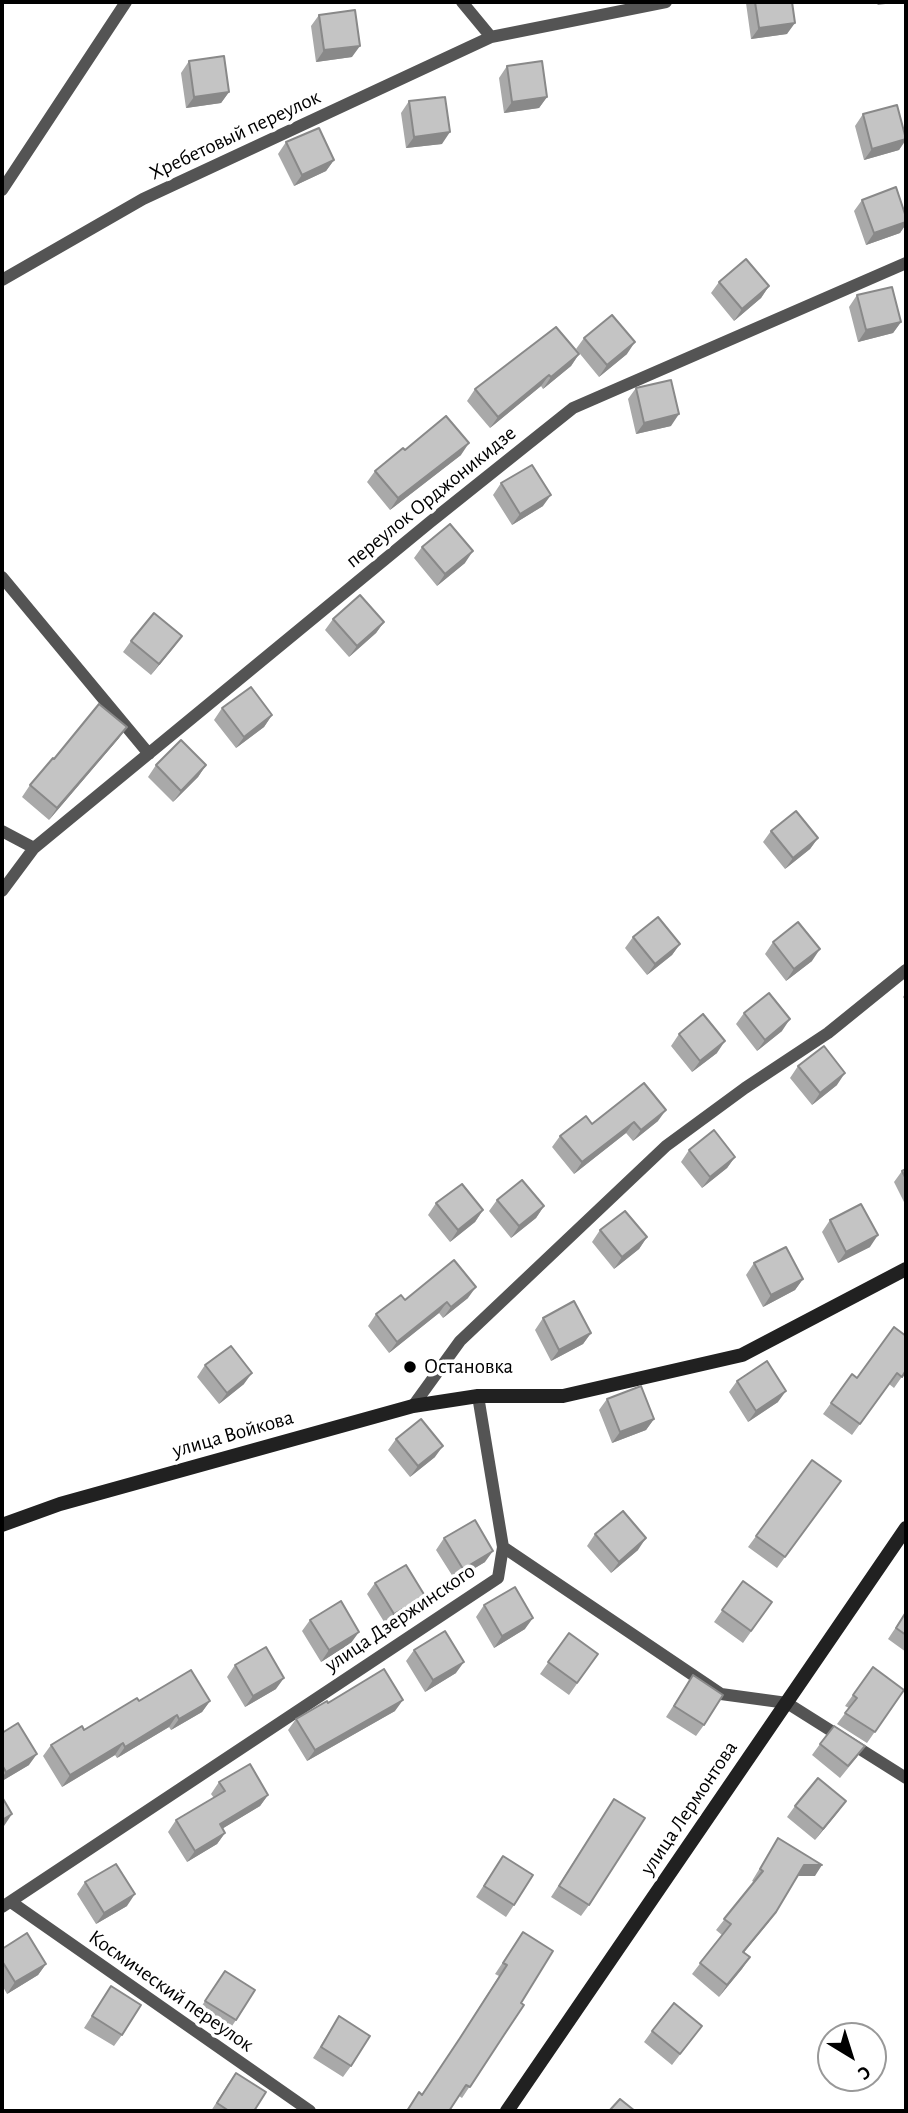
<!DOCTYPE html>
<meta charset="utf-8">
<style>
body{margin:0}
#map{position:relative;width:908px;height:2113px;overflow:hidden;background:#fff;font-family:"Alegreya Sans",sans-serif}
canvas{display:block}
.frame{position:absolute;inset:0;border:4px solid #000;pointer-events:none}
.north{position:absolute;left:817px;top:2022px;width:70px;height:70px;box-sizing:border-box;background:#fff;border:2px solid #999;border-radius:50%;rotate:142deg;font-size:19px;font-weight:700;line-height:28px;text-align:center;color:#000}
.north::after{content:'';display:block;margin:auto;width:24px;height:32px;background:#000;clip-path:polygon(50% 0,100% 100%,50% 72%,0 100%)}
</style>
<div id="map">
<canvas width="908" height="2113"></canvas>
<div class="frame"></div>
<div class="north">С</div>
</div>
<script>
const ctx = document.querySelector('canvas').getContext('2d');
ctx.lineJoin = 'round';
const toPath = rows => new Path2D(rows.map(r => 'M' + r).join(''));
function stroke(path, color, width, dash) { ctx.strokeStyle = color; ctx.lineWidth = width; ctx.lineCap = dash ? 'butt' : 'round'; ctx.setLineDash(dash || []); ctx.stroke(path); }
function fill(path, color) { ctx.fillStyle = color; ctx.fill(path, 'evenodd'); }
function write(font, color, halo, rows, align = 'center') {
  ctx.font = font + ' "Alegreya Sans",sans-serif'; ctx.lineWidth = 7; ctx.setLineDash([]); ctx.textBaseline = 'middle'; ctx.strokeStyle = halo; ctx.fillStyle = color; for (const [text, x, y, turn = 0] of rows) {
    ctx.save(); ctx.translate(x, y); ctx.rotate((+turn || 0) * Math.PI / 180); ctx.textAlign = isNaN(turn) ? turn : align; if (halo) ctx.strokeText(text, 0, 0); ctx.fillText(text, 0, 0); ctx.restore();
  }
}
stroke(toPath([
 [462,2,491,37],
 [2,190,126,2],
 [2,280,143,199,491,37,666,2],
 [2,577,149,754],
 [2,831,34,848],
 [2,891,34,848,429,523,573,408,906,263],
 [413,1406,460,1341,666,1146,745,1088,828,1033,906,970],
 [503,1547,721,1694,787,1703,906,1778],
 [11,1902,310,2111],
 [2,1907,498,1578,503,1547,478,1396]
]), '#545454', 12);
stroke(toPath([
 [2,1525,60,1504,413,1406,478,1396,563,1396,742,1355,906,1269],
 [507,2111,906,1528]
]), '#212121', 14);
fill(toPath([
 [747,2,792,2,787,34,751,39,746,3],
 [319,15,352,57,316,62,311,26],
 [189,61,229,92,221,103,186,108,181,73],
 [507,66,547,97,539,108,504,113,499,78],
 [409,101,442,144,406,148,401,113],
 [863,114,906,140,899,150,864,160,855,126],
 [286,142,334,160,326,171,294,186,278,154],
 [862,200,906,217,906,224,900,233,866,245,854,211],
 [719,282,769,286,761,298,734,321,711,293],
 [857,295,901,322,893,333,858,342,849,307],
 [584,338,627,354,599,377,576,349],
 [579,354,571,366,543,389,541,386,490,428,467,401,475,389],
 [636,388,671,426,636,434,628,399],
 [405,450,461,455,390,510,367,482,375,471],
 [501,483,543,506,512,525,493,495],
 [422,547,465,563,437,586,414,558],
 [333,619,384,622,376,633,349,657,325,630],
 [182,636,151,675,123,652,131,641],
 [222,708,272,715,264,727,236,748,214,720],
 [119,738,49,820,22,797,30,785,54,759],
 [156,765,206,765,198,777,173,802,148,777],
 [771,831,818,838,810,849,785,869,763,842],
 [633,937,680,944,672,955,647,975,625,948],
 [773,942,812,961,786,981,765,954],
 [906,992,906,1002,903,997],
 [744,1013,782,1031,757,1051,736,1024],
 [679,1034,717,1053,692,1072,671,1046],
 [798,1066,837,1085,812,1105,790,1078],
 [658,1121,633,1141,626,1133,574,1174,552,1147,560,1136,592,1124],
 [689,1150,735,1157,727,1168,702,1188,681,1162],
 [906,1169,906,1206,894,1182,902,1171],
 [497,1200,544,1206,536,1218,511,1238,489,1211],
 [436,1203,483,1210,475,1222,450,1242,428,1215],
 [830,1220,870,1247,838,1263,822,1232],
 [600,1230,647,1237,639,1249,614,1269,592,1242],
 [754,1263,803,1279,795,1290,763,1307,746,1275],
 [468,1298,443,1318,439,1313,389,1353,368,1326,376,1314,405,1300],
 [543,1318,591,1333,583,1344,551,1361,535,1330],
 [205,1365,244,1384,219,1404,197,1377],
 [906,1371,894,1388,889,1384,852,1435,823,1414,852,1374,857,1378],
 [737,1381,778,1402,748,1422,729,1392],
 [607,1399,654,1419,646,1430,612,1443,599,1410],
 [396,1439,435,1457,410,1477,388,1450],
 [812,1460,841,1481,777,1568,748,1547],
 [595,1534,638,1550,611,1573,587,1546],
 [444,1538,485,1562,455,1580,436,1550],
 [743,1581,772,1602,743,1643,714,1622],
 [375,1583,417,1607,386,1625,367,1594],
 [484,1605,525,1629,494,1648,476,1617],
 [906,1612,906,1652,888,1639],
 [310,1620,351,1643,321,1662,302,1631],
 [569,1633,598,1654,569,1695,540,1674],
 [414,1650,456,1673,425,1692,406,1661],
 [235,1665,276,1689,245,1707,227,1677],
 [873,1667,904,1690,867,1743,837,1724,849,1708,845,1706],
 [693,1675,704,1725,696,1736,666,1717],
 [139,1701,210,1701,202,1712,171,1730,169,1727,117,1758,115,1755,62,1787,43,1756,51,1745,84,1730],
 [328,1703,395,1711,307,1761,288,1730,296,1719],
 [2,1733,29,1765,2,1781],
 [820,1744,857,1757,840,1778,812,1755],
 [219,1782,268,1795,260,1806,223,1828,225,1833,217,1844,187,1862,168,1832,176,1820,214,1798,211,1794],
 [614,1799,589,1905,581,1916,551,1897],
 [795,1806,838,1812,815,1840,787,1817],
 [778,1838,815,1876,797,1876,776,1912,744,1952,750,1957,719,1997,692,1974,722,1935,716,1930,754,1882,752,1881],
 [503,1856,514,1905,506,1917,476,1897],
 [85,1882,127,1906,96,1924,77,1894],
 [523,1932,521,2003,504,2035,462,2098,459,2096,449,2111,406,2111,419,2092,422,2094,452,2050,499,1976,495,1974],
 [2,1949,46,1964,38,1975,7,1994,2,1985],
 [225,1971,236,2020,228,2032,197,2013],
 [111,1986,122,2035,114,2046,84,2028],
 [339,2016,351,2066,343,2077,313,2058],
 [702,2026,672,2065,644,2042,652,2031],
 [236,2073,254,2111,211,2111,228,2084]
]), '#a9a9a9');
fill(toPath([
 [880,2,902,2,877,5],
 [795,23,787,34,751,39,759,28],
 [360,46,352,57,316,62,324,50],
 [229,92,221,103,186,108,194,97],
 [547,97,539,108,504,113,512,102],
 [450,132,442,144,406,148,414,137],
 [906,139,899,150,864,160,872,149],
 [334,160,326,171,294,186,302,175],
 [906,222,906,224,900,233,866,245,874,233],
 [769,286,761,298,734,321,742,309],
 [901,322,893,333,858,342,866,330],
 [635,342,627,354,599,377,607,365],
 [579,354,571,366,543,389,551,377],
 [549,375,541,386,490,428,498,417],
 [679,414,671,426,636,434,644,423],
 [469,443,461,455,390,510,398,498],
 [551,495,543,506,512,525,520,514],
 [473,551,465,563,437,586,445,574],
 [384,622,376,633,349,657,357,646],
 [182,636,174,647,151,675,159,664],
 [272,715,264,727,236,748,244,737],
 [127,727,119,738,49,820,57,808],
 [206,765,198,777,173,802,181,791],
 [818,838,810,849,785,869,793,858],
 [680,944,672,955,647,975,655,964],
 [820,949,812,961,786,981,794,969],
 [790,1019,782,1031,757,1051,765,1040],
 [725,1041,717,1053,692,1072,700,1061],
 [845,1073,837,1085,812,1105,820,1093],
 [666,1110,658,1121,633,1141,641,1130],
 [634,1122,626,1133,574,1174,582,1162],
 [735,1157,727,1168,702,1188,710,1177],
 [544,1206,536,1218,511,1238,519,1226],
 [483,1210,475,1222,450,1242,458,1230],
 [878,1235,870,1247,838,1263,846,1252],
 [647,1237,639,1249,614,1269,622,1257],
 [803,1279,795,1290,763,1307,771,1295],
 [476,1287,468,1298,443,1318,451,1307],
 [447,1302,439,1313,389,1353,397,1342],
 [591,1333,583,1344,551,1361,559,1350],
 [252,1373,244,1384,219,1404,227,1393],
 [786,1391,778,1402,748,1422,756,1411],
 [654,1419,646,1430,612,1443,620,1432],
 [443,1446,435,1457,410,1477,418,1466],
 [646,1538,638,1550,611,1573,619,1562],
 [493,1551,485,1562,455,1580,463,1569],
 [425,1596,417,1607,386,1625,394,1614],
 [533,1618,525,1629,494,1648,502,1636],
 [359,1632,351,1643,321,1662,329,1650],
 [464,1662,456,1673,425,1692,433,1680],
 [284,1678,276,1689,245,1707,253,1696],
 [403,1700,395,1711,307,1761,315,1750],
 [210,1701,202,1712,171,1730,179,1719],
 [177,1715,169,1727,117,1758,125,1747],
 [123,1743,115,1755,62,1787,70,1775],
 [37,1754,29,1765,2,1781,2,1778,6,1772],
 [268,1795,260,1806,212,1835,220,1824],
 [846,1801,838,1812,815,1840,823,1829],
 [12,1814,4,1826,2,1827,2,1820],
 [225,1833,217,1844,187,1862,195,1851],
 [804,1865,822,1865,815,1876,796,1876],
 [135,1894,127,1906,96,1924,104,1913],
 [776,1912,768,1923,735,1963,743,1952],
 [750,1957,742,1969,719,1997,727,1985],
 [46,1964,38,1975,7,1994,15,1982]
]), '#898989');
const building = toPath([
 [755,2,792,2,795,23,759,28,755,2],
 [355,10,360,46,324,50,319,15,355,10],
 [224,56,229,92,194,97,189,61,224,56],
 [542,61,547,97,512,102,507,66,542,61],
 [445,97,450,132,414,137,409,101,445,97],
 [897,105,906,139,872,149,863,114,897,105],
 [319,128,334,160,302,175,286,142,319,128],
 [896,187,906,217,906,222,874,233,862,200,896,187],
 [746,259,769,286,742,309,719,282,746,259],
 [892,287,901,322,866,330,857,295,892,287],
 [612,315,635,342,607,365,584,338,612,315],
 [556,327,579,354,551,377,549,375,498,417,475,389,556,327],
 [671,380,679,414,644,423,636,388,671,380],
 [446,416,469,443,398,498,375,471,403,448,405,450,446,416],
 [532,465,551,495,520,514,501,483,532,465],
 [450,524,473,551,445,574,422,547,450,524],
 [360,595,384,622,357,646,333,619,360,595],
 [154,613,182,636,159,664,131,641,154,613],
 [251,687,272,715,244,737,222,708,251,687],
 [99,704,127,727,57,808,30,785,53,758,54,759,99,704],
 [181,740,206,765,181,791,156,765,181,740],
 [796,811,818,838,793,858,771,831,796,811],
 [658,917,680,944,655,964,633,937,658,917],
 [798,922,820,949,794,969,773,942,798,922],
 [769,993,790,1019,765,1040,744,1013,769,993],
 [703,1014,725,1041,700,1061,679,1034,703,1014],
 [824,1046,845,1073,820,1093,798,1066,824,1046],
 [644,1083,666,1110,641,1130,634,1122,582,1162,560,1136,586,1116,592,1124,644,1083],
 [714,1130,735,1157,710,1177,689,1150,714,1130],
 [906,1169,906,1179,902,1171,906,1169],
 [522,1180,544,1206,519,1226,497,1200,522,1180],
 [462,1184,483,1210,458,1230,436,1203,462,1184],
 [861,1204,878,1235,846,1252,830,1220,861,1204],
 [625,1211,647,1237,622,1257,600,1230,625,1211],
 [786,1247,803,1279,771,1295,754,1263,786,1247],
 [454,1260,476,1287,451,1307,447,1302,397,1342,376,1314,401,1295,405,1300,454,1260],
 [574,1301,591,1333,559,1350,543,1318,574,1301],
 [894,1327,906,1336,906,1370,902,1377,897,1373,860,1424,831,1403,852,1374,857,1378,894,1327],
 [231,1346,252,1373,227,1393,205,1365,231,1346],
 [767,1361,786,1391,756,1411,737,1381,767,1361],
 [641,1386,654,1419,620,1432,607,1399,641,1386],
 [421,1419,443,1446,418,1466,396,1439,421,1419],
 [812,1460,841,1481,785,1557,756,1536,812,1460],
 [623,1511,646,1538,619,1562,595,1534,623,1511],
 [475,1520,493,1551,463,1569,444,1538,475,1520],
 [406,1565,425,1596,394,1614,375,1583,406,1565],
 [743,1581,772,1602,751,1631,722,1610,743,1581],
 [515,1587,533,1618,502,1636,484,1605,515,1587],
 [341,1601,359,1632,329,1650,310,1620,341,1601],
 [906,1612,906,1635,896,1628,906,1612],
 [445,1631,464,1662,433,1680,414,1650,445,1631],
 [569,1633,598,1654,577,1683,548,1662,569,1633],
 [266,1647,284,1678,253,1696,235,1665,266,1647],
 [873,1667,904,1690,875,1732,845,1713,857,1698,853,1695,873,1667],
 [384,1669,403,1700,315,1750,296,1719,327,1701,328,1703,384,1669],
 [191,1670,210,1701,179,1719,177,1715,125,1747,123,1743,70,1775,51,1745,82,1726,84,1730,137,1698,139,1701,191,1670],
 [693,1675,723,1695,704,1725,674,1706,693,1675],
 [18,1723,37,1754,6,1772,2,1765,2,1733,18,1723],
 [834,1726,865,1746,848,1766,820,1744,834,1726],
 [250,1764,268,1795,220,1824,225,1833,195,1851,176,1820,225,1791,219,1782,250,1764],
 [818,1778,846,1801,823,1829,795,1806,818,1778],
 [2,1797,12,1814,2,1820,2,1797],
 [614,1799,645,1818,589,1905,559,1886,614,1799],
 [778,1838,822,1865,804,1865,776,1912,743,1952,750,1957,727,1985,700,1963,731,1924,724,1919,763,1871,760,1869,778,1838],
 [503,1856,533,1875,514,1905,484,1886,503,1856],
 [116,1864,135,1894,104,1913,85,1882,116,1864],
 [523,1932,553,1951,521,2003,524,2005,504,2035,470,2087,466,2085,449,2111,407,2111,419,2092,422,2095,460,2038,507,1965,503,1963,523,1932],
 [27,1933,46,1964,15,1982,2,1961,2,1949,27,1933],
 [225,1971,255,1990,236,2020,205,2001,225,1971],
 [111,1986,141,2005,122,2035,92,2016,111,1986],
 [674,2003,702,2026,680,2054,652,2031,674,2003],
 [339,2016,370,2036,351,2066,321,2047,339,2016],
 [236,2073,266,2092,254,2111,229,2111,217,2103,236,2073],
 [620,2099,635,2111,609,2111,620,2099]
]);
fill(building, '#c4c4c4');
stroke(building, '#898989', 2);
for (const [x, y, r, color] of [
 [410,1367,7,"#000"]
]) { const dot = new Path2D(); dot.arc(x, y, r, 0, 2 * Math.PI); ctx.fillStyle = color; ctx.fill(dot); stroke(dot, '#fff', 2.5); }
write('21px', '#000', '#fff', [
 ["Хребетовый переулок",235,135,-25],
 ["переулок Орджоникидзе",431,497,-39],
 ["улица Войкова",233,1434,-16],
 ["улица Дзержинского",400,1618,-34],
 ["улица Лермонтова",689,1808,-56],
 ["Космический переулок",171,1991,35]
]);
write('21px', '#000', '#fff', [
 ["Остановка",424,1367]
], 'left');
</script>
